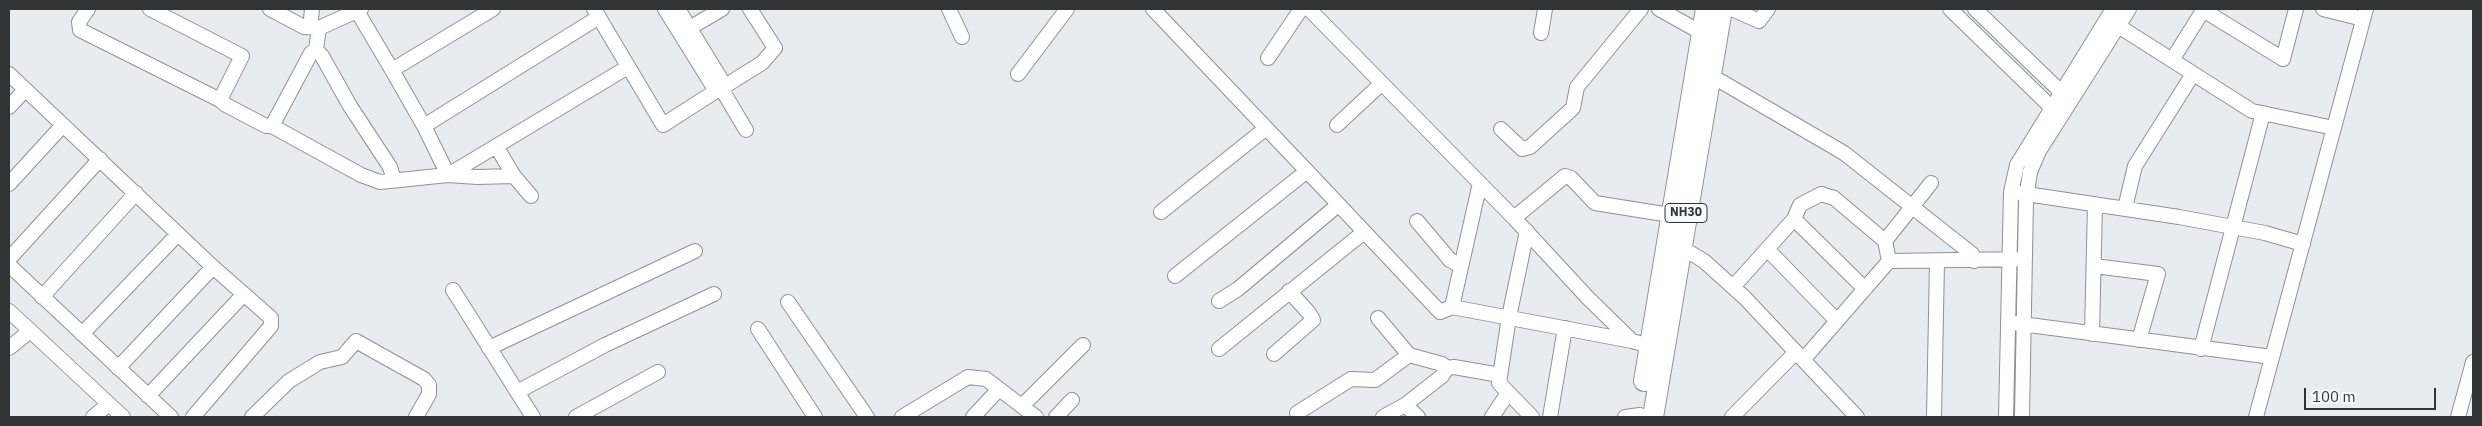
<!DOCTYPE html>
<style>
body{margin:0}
#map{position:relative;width:2482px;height:426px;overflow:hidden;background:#e8ebef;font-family:"IBM Plex Sans",sans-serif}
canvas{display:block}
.frame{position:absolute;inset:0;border:10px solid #313334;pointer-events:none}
.scale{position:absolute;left:2304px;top:388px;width:132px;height:22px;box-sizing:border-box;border:2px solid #313334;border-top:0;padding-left:6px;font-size:15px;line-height:18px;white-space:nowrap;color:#313334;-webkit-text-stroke:4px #f5f8fc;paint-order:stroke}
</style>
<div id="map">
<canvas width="2482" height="426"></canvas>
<div class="frame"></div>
<div class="scale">100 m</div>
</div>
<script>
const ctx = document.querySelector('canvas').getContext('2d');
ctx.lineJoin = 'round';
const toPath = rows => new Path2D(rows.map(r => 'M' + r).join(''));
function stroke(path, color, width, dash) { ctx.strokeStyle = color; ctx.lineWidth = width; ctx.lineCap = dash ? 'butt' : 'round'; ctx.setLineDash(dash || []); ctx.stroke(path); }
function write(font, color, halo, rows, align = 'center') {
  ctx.font = font + ' "IBM Plex Sans",sans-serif'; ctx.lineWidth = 5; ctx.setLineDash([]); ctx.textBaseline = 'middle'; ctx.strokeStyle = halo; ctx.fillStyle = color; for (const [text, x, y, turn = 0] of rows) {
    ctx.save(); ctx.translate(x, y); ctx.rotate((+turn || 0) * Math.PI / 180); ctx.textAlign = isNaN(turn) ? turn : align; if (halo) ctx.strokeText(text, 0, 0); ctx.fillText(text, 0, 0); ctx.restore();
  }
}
const minor = toPath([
 [88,9,79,22,80,30,220,100,226,105,266,126,272,126,361,175,380,182,448,175,477,177,514,176,496,146],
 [150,9,242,56,220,100],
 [270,9,304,27,319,28,361,9],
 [594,9,663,125,716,91,665,9],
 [678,9,725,86,717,91],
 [949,9,962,37],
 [1153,9,1307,171],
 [1309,9,1514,218,1588,298,1632,341,1650,346],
 [1659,9,1702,33],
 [1732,9,1759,21,1768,9],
 [1950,9,2051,107,2066,108,2061,92,1975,9],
 [2323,9,2363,19],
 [2203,10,2283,59,2296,9],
 [357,11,392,70,493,9],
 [311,19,312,9],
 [2112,22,2252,111,2334,128],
 [681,33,722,9],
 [1541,33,1545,9],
 [316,50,322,56,350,106,390,167,394,180],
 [1268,58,1301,9],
 [2172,60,2204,9],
 [392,70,424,126,599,17],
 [9,74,213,267,271,318,271,326,193,417],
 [1018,74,1067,9],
 [1710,75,1844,153,1972,254,1974,261],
 [725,86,762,63,775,48,750,9],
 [721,88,746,130],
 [9,107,25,90],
 [1337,125,1381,84],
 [272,126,311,53,316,50,319,28],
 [424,126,448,175,628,67],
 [1501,129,1522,149,1530,147,1573,108,1577,87,1641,9],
 [514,176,531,196],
 [1480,183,1452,307,1632,341],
 [9,184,63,125],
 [2020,193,2179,217,2265,233,2303,244],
 [2125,208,2135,166,2193,74],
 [1161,212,1265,129],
 [1514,218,1565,176,1571,178,1595,203,1670,215],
 [1794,219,1865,289],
 [1417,221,1450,260,1461,266],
 [1527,231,1509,317,1499,383,1532,417],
 [1674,243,1704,261,1745,298,1857,417],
 [1767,249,1837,321],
 [9,259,100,159],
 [1889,261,1885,241,1931,183],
 [9,265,171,417],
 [2094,266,2158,274,2139,340],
 [1175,276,1307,171,1440,312,1452,307],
 [1733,287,1794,219,1800,205,1821,194,1834,198,1885,241],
 [453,290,533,417],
 [42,297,136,193],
 [1219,301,1238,289,1338,205],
 [788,302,867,417],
 [9,311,123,417],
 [1378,318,1409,355,1442,364,1447,368,1454,367,1500,375],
 [2014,323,2272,357],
 [758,329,815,417],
 [82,334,178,234],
 [2092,334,2095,204],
 [9,348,30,331],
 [489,348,695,251],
 [1219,349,1364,232],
 [2201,349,2263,113],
 [1274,354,1313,320,1309,313,1289,291],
 [1803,360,1889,261,2020,259],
 [118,368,213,267],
 [517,392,605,345,714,294],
 [148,396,244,294],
 [1405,405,1418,417],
 [1022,406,1083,345],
 [1297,413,1351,379,1375,380,1409,355],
 [93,417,109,404],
 [252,417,289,381,320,362,342,357,356,341,424,379,429,385,429,394,416,417],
 [576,417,658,372],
 [902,417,968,377,986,379,1036,417],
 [973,417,999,389],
 [1056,417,1072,400],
 [1383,417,1405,405,1442,376,1447,368],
 [1492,417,1508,393],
 [1550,417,1565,328],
 [1625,417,1640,415],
 [1732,417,1796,352],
 [1934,417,1937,262],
 [2006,417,2011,192,2017,165,2113,9],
 [2022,417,2026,200,2030,172,2039,151,2129,9],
 [2256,417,2366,9],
 [2458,417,2473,362]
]);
const highway = toPath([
 [1644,381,1706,9],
 [1653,417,1722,9]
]);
stroke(minor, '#8e9195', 16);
stroke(highway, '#8e9195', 22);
stroke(minor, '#fff', 14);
stroke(highway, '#fff', 20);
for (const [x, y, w] of [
 [1686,213,42]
]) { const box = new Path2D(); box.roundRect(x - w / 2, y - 9.5, w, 19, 4); ctx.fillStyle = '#f5f8fc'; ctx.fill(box); stroke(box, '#313334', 1); }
write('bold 12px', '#313334', null, [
 ["NH30",1686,213]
]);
</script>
